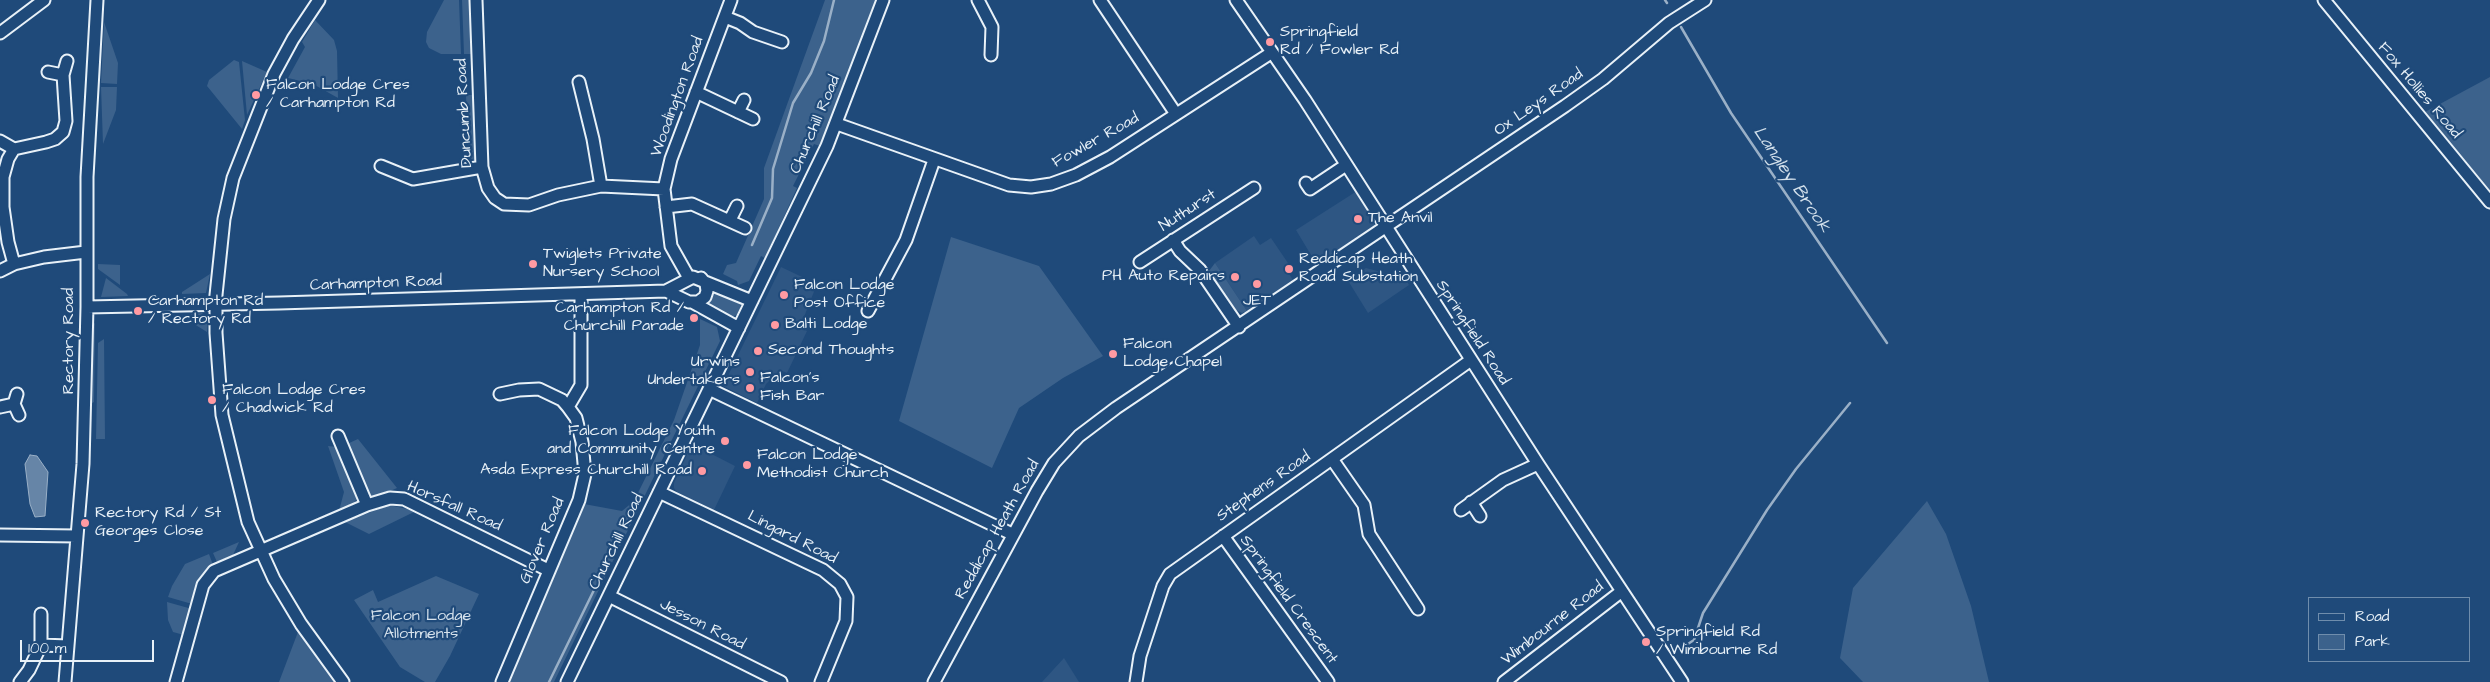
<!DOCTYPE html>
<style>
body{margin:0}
#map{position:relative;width:2490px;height:682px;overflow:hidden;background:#1f4a7a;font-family:"Architects Daughter",sans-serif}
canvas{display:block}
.legend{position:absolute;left:2308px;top:597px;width:162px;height:65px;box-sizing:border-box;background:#1f4a7a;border:1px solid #6f8dac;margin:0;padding:6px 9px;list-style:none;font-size:15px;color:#e8f1f8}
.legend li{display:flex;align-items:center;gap:10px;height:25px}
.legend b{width:25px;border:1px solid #6f8dac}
.scale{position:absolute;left:20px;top:640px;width:134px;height:22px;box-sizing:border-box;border:2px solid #e8f1f8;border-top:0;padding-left:6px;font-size:15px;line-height:18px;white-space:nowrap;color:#e8f1f8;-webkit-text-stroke:4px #1f4a7a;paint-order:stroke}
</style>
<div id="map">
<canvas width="2490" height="682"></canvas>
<ul class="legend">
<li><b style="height:6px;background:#1f4a7a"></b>Road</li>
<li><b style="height:14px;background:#3c628c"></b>Park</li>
</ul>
<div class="scale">100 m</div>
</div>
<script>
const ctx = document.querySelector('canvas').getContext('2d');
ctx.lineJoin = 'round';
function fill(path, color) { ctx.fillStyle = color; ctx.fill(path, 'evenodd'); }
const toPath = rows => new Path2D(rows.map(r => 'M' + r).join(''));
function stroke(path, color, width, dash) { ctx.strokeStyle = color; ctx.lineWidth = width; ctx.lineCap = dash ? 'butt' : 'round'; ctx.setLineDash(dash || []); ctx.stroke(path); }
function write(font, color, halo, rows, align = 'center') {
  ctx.font = font + ' "Architects Daughter",sans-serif'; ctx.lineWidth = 4.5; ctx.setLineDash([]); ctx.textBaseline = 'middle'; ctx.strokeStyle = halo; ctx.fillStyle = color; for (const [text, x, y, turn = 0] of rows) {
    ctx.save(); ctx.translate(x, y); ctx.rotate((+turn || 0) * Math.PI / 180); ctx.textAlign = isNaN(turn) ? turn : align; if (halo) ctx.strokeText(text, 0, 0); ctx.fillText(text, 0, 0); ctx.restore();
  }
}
fill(toPath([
 [1357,191,1375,225,1317,265,1296,230],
 [1254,236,1260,245,1271,238,1290,266,1286,269,1293,280,1247,311,1215,263],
 [781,267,817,284,800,327,807,331,787,373,780,370,766,384,757,403,723,386],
 [1366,268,1396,276,1403,274,1409,285,1368,313,1347,279],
 [692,444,735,466,714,510,677,492,674,488,674,483],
 [1064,658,1079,682,1042,682]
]), '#2e5683');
fill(toPath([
 [444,0,459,0,461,54,441,54,429,48,426,42,427,32],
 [462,0,472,0,473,54,464,54],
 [825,0,877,0,846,86,820,146,814,144,793,186,797,188,765,258,761,256,749,281,738,285,737,281,723,274,727,265,736,263,764,199,764,168],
 [315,20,334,40,337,51,338,98,313,84,288,78,305,47,302,42],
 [104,22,118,63,117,84,101,83],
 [234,60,239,62,245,120,242,129,207,86,209,80],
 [242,61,267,72,247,115],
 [2490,77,2490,192,2425,112],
 [101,87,117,87,116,110,103,144],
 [466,95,476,95,478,158,474,160,468,157],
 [951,237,1039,266,1103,356,1063,378,1019,408,992,468,899,421],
 [1215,263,1247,311,1242,313,1236,310,1209,271],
 [98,264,120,265,120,285,98,269],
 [210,274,206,293,182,294,182,292],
 [106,278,127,294,128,296,101,297],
 [714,291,737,299,741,304,739,314,729,318,708,307],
 [202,313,208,319,207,332,181,316],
 [700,319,717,327,720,341,554,682,506,682,554,568,584,504,622,511,634,501,674,420,700,345],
 [93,321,95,324,94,402,92,403],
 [104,339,105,439,96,439,98,343],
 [358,439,397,488,377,497,368,495,347,444],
 [328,446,337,447,357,498,353,505,339,511,344,492],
 [1927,501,1946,534,1971,606,1989,682,1863,682,1840,658,1853,588],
 [389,505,416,511,369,534,345,522],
 [239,542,233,555,217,562,213,553],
 [209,554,213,565,203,574,192,604,168,597,172,586,185,564],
 [436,576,479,594,450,656,435,682,425,682,400,667,354,600,373,590,378,602],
 [167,602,192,609,184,635,173,632,168,620],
 [301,624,343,682,279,682]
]), '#3c628c');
const water = toPath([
 [30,455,37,456,48,472,45,516,35,517,30,504,25,464,30,455]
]);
fill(water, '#6685a7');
stroke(water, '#9ab0c7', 1);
stroke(toPath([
 [1665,0,1667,3],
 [1681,27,1731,113,1887,343],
 [752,245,772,198,773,169,793,103,811,73,824,41,834,0],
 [1677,651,1694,640,1703,613,1767,510,1796,469,1850,403],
 [549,682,595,588]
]), '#9ab0c7', 2.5);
const minor = toPath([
 [319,0,293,39,274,74,233,178,224,219,216,295,216,333,222,415,248,522,274,579,301,624,343,682],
 [476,0,482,167,488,188,495,198,504,204,529,205,558,195,601,186,664,189],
 [978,0,992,27,991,55],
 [1100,0,1176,114],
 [1236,0,1305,100,1538,464,1682,682],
 [2324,0,2490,202],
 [725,17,740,23,753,32,782,42],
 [0,33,44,0],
 [48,72,63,75],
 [579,82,593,139,601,186],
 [696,92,753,119],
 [738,112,744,100],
 [837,124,1009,185,1031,187,1051,184,1076,175,1110,157,1271,53],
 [0,141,14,149],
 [381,166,413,179,482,167],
 [1306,183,1310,189,1346,165],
 [666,207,692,204,745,228],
 [730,220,737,206],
 [1173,240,1180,251,1200,270,1239,327],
 [1140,262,1254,188],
 [14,264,8,242,3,207,3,177,8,159,14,149,46,142,55,139,63,132,66,121,63,75,67,61],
 [0,271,14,264,44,257,86,252],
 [689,278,671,246,664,189,671,159,731,0],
 [666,291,689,302,698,302,705,297,707,291,706,284,701,278],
 [692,302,739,328],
 [87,307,279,303,666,291,693,277,752,301],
 [868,311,906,240,934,160],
 [709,389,1012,534],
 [17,394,14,404,19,415],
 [500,394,519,390,539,389,562,400,568,407],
 [0,407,14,404],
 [338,436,367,505],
 [1332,459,1364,505,1369,534,1418,609],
 [659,492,823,570,840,584,847,597,846,621,821,682],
 [1471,502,1480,516],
 [1461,510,1503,480,1538,464],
 [0,535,77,536],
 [1223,536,1328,682],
 [609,596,781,682],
 [41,645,68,646],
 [20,682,29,670,41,645,41,614],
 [65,682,83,464,87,307,87,177,97,0],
 [176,682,203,585,214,571,367,505,390,498,404,499,548,570],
 [502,682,579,500,585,474,582,442,576,418,568,407,581,385,581,294],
 [567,682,827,146,883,0],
 [934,682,1037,491,1054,463,1079,436,1116,408,1565,106,1603,79,1669,23,1705,0],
 [1136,682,1140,656,1163,586,1170,574,1471,360],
 [1504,682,1622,591]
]);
stroke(minor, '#e8f1f8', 15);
stroke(minor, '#1f4a7a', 11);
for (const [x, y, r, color] of [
 [1270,42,5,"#ff9aa2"],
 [256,95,5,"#ff9aa2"],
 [1358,219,5,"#ff9aa2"],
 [533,264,5,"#ff9aa2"],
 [1289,269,5,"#ff9aa2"],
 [1235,277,5,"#ff9aa2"],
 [1257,284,5,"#ff9aa2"],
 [784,295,5,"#ff9aa2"],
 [138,311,5,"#ff9aa2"],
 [694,318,5,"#ff9aa2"],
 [775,325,5,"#ff9aa2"],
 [758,351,5,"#ff9aa2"],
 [1113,354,5,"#ff9aa2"],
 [750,372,5,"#ff9aa2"],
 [750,388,5,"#ff9aa2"],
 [212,400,5,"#ff9aa2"],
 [725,441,5,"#ff9aa2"],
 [747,465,5,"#ff9aa2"],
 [702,471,5,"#ff9aa2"],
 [85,523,5,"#ff9aa2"],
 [1646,642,5,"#ff9aa2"]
]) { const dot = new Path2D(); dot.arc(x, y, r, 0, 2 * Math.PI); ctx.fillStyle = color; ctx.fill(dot); stroke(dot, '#1f4a7a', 2); }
write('16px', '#e8f1f8', '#1f4a7a', [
 ["Springfield",1280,33],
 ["Rd / Fowler Rd",1280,51],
 ["Falcon Lodge Cres",266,86],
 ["/ Carhampton Rd",266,104],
 ["The Anvil",1368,219],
 ["Twiglets Private",543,255],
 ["Nursery School",543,273],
 ["Reddicap Heath",1299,260],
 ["Road Substation",1299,278],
 ["PH Auto Repairs",1225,277,"right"],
 ["Falcon Lodge",794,286],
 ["Post Office",794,304],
 ["Carhampton Rd",148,302],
 ["/ Rectory Rd",148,320],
 ["JET",1257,302,"center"],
 ["Carhampton Rd /",684,309,"right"],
 ["Churchill Parade",684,327,"right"],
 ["Balti Lodge",785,325],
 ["Falcon",1123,345],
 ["Lodge Chapel",1123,363],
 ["Second Thoughts",768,351],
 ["Urwins",740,363,"right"],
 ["Undertakers",740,381,"right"],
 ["Falcon's",760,379],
 ["Fish Bar",760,397],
 ["Falcon Lodge Cres",222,391],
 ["/ Chadwick Rd",222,409],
 ["Falcon Lodge Youth",715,432,"right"],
 ["and Community Centre",715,450,"right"],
 ["Falcon Lodge",757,456],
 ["Methodist Church",757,474],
 ["Asda Express Churchill Road",692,471,"right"],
 ["Rectory Rd / St",95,514],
 ["Georges Close",95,532],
 ["Springfield Rd",1656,633],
 ["/ Wimbourne Rd",1656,651]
], 'left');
write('16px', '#e8f1f8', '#1f4a7a', [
 ["Fox Hollies Road",2419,91,50],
 ["Woodington Road",678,97,-70],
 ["Ox Leys Road",1539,103,-35],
 ["Duncumb Road",465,113,-93],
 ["Churchill Road",816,125,-67],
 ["Fowler Road",1096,141,-29],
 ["Nuthurst",1188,211,-33],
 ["Carhampton Road",376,284,-2],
 ["Springfield Road",1472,333,57],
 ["Rectory Road",70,341,-90],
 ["Stephens Road",1264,487,-35],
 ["Horsfall Road",454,507,24],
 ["Reddicap Heath Road",998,530,-61],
 ["Lingard Road",792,538,27],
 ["Glover Road",543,541,-67],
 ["Churchill Road",617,542,-64],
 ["Springfield Crescent",1288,600,54],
 ["Wimbourne Road",1553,624,-38],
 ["Jesson Road",702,625,27]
]);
write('16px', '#d7e3ed', '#1f4a7a', [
 ["Falcon Lodge",421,617],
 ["Allotments",421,635]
]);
write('italic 18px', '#d4e1ec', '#1f4a7a', [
 ["Langley Brook",1791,180,56]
]);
</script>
